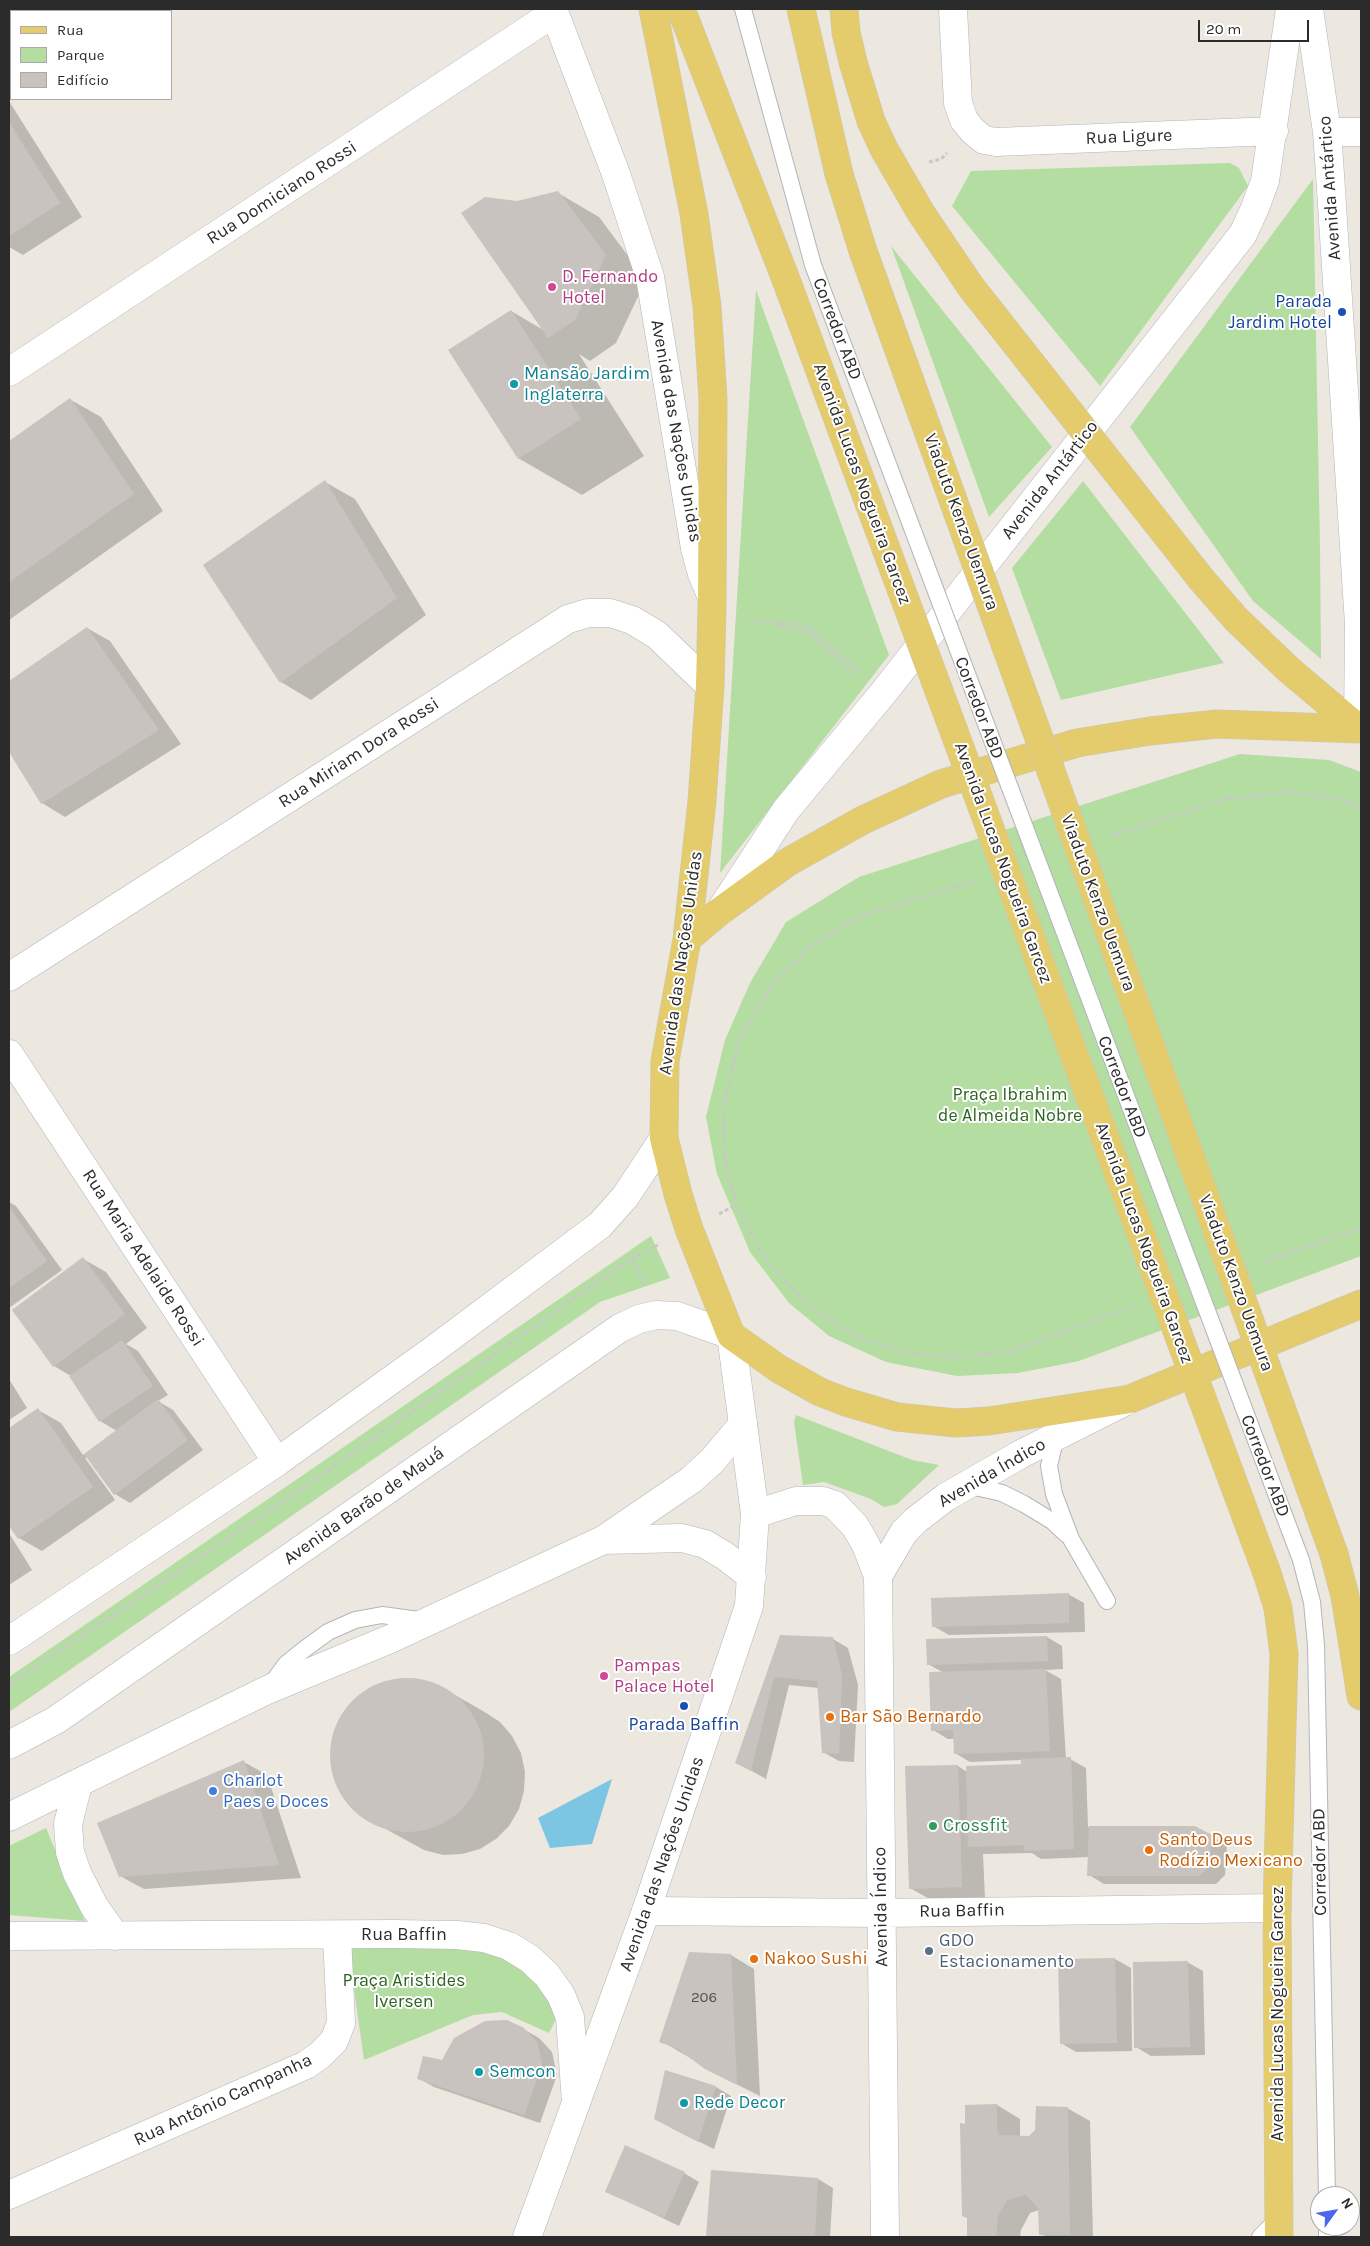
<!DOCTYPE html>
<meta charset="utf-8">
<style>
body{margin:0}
#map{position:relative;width:1370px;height:2246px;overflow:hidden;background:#ece7df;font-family:Karla,sans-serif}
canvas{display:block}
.frame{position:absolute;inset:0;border:10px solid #2b2b2b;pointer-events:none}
.legend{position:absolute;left:10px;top:10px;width:162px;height:90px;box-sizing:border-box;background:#fff;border:1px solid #aaa;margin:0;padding:6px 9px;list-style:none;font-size:15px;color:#2b2b2b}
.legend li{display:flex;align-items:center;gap:10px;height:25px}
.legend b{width:25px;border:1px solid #aaa}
.north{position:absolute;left:1310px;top:2186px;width:50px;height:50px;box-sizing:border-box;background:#fff;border:1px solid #aaa;border-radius:50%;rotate:58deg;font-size:14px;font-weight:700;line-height:20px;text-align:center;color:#2b2b2b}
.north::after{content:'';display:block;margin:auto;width:18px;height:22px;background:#4e67ea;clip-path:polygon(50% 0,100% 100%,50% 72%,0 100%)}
.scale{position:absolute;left:1198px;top:20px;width:111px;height:22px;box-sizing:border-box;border:2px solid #2b2b2b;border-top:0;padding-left:6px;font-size:15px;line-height:18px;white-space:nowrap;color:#2b2b2b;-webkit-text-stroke:4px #fff;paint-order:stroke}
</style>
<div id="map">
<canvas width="1370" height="2246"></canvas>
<div class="frame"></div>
<ul class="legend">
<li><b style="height:6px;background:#e4cb6b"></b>Rua</li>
<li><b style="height:14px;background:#b4dda1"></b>Parque</li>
<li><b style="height:14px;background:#c8c3be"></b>Edifício</li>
</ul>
<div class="north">N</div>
<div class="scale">20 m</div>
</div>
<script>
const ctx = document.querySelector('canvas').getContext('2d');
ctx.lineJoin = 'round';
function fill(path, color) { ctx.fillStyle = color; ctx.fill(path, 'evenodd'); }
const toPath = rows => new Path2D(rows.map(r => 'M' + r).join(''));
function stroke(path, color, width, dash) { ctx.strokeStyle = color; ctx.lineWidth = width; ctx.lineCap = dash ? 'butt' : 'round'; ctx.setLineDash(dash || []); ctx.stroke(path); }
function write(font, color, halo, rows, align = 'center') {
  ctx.font = font + ' Karla,sans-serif'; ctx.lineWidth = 4; ctx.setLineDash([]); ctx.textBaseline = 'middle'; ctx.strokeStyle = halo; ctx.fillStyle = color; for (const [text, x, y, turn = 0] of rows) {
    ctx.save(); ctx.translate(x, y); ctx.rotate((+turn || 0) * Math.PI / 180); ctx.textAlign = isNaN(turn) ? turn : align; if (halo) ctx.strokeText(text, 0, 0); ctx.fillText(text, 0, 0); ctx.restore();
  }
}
fill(toPath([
 [1230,163,1239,168,1248,186,1100,386,952,206,971,171],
 [1313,179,1320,547,1321,659,1253,601,1130,427],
 [891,246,1052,447,989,517],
 [756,290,889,655,720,873],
 [1083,481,1224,663,1061,700,1012,568],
 [1240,754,1329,760,1361,772,1361,1256,1079,1361,1018,1373,957,1376,886,1362,829,1336,789,1303,750,1252,717,1174,706,1117,725,1040,750,983,786,922,859,877],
 [651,1236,670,1278,600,1302,9,1712,9,1677],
 [796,1415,912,1460,939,1465,897,1504,884,1507,871,1499,824,1482,803,1485,794,1422],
 [46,1828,85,1921,9,1915,9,1846],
 [347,1940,502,1952,546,1989,557,2017,549,2033,502,2012,473,2015,364,2060]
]), '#b4dda1');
fill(toPath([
 [612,1779,592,1844,550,1848,538,1818]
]), '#7cc6e4');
fill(toPath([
 [9,101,82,217,23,255,9,247],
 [558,193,599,217,646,280,616,343,590,361,579,354,644,456,582,495,518,458,511,311,545,331,517,202],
 [71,400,101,417,163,511,9,620,9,442],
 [325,482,355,499,426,615,311,700,281,682,205,565],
 [87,628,110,641,181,744,65,817,42,803,9,750,9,682],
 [9,1202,16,1206,62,1270,9,1308],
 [83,1259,106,1272,147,1328,126,1344,138,1351,168,1395,158,1401,173,1410,203,1450,130,1503,115,1494,87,1457,85,1458,115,1500,42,1551,19,1538,9,1523,9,1430,38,1410,61,1423,83,1455,117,1431,100,1421,71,1376,54,1366],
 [9,1379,27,1408,9,1420],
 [9,1533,32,1570,9,1585],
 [1068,1594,1084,1603,1085,1632,949,1635,933,1626],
 [781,1636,833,1639,848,1648,858,1685,854,1762,839,1761,823,1752,819,1688,789,1685,766,1779,736,1762],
 [1047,1637,1062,1646,1063,1669,1045,1670,1061,1679,1066,1759,1070,1759,1086,1768,1088,1827,1195,1827,1227,1845,1225,1875,1216,1884,1104,1884,1089,1875,1089,1857,1041,1859,1032,1853,983,1854,985,1899,933,1901,910,1888,958,1766,967,1772,1023,1766,1022,1760,970,1762,955,1753,955,1739,948,1739,933,1730,944,1673,928,1664],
 [405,1679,424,1680,441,1687,483,1711,500,1722,512,1736,521,1753,525,1772,524,1791,519,1809,509,1826,496,1839,480,1849,462,1854,443,1855,424,1850,364,1817,350,1805,340,1789,333,1771,331,1752,334,1733,342,1716,354,1701,368,1689,386,1681],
 [244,1762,267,1775,301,1878,144,1889,120,1876],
 [731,1955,754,1969,760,2096,730,2081,661,2041],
 [1115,1959,1131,1968,1132,2051,1076,2052,1061,2043,1059,1960],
 [1187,1962,1203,1971,1205,2055,1151,2056,1136,2047],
 [523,2029,539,2038,552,2052,557,2075,540,2123,434,2087,418,2078,443,2061],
 [666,2071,716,2087,731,2096,714,2149,671,2128],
 [997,2105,1020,2119,1020,2137,1029,2138,1067,2108,1090,2121,1093,2237,1047,2237,1041,2234,1039,2210,1030,2213,1021,2230,1020,2237,968,2237,966,2125],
 [684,2173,699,2182,679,2226,606,2191],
 [818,2179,833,2188,830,2237,708,2236]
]), '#0003');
fill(toPath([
 [9,122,60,203,9,236],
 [558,191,606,255,575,320,548,338,461,213,485,197,517,201],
 [511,310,581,419,518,459,448,350],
 [70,398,134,494,9,582,9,441],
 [325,480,397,598,280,683,203,565],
 [87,627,159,730,41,804,9,752,9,681],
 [9,1207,47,1261,9,1288],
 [83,1257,125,1314,53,1367,12,1310],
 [122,1340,153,1386,99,1422,69,1376],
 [158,1399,188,1440,114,1495,84,1454],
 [38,1408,93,1487,18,1539,9,1526,9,1428],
 [1069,1593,1069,1623,932,1627,931,1598],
 [780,1635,833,1637,842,1676,839,1754,822,1753,817,1681,774,1677,751,1771,735,1763],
 [1047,1636,1048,1661,927,1665,926,1639],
 [1046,1669,1050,1751,954,1754,953,1730,931,1731,929,1672],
 '330 1755a77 77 0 1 1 154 0a77 77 0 1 1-154 0Z',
 [1071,1757,1074,1849,1024,1851,1024,1845,968,1847,966,1766,1021,1764,1021,1759],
 [244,1760,279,1865,119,1877,97,1823],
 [958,1765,962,1887,909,1889,905,1766],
 [1089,1826,1195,1826,1212,1835,1209,1866,1200,1876,1087,1876],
 [689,1952,731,1954,737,2085,705,2069,678,2049,659,2042],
 [1115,1958,1117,2043,1060,2044,1058,1959],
 [1188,1961,1190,2047,1134,2048,1133,1962],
 [507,2020,524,2028,537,2042,542,2065,524,2115,417,2079,423,2056,442,2060,454,2038,485,2021],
 [665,2070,716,2086,698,2142,654,2119],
 [997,2104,997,2129,999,2135,1029,2136,1035,2130,1036,2106,1068,2107,1070,2235,1039,2235,1038,2208,1026,2195,1007,2200,998,2216,996,2237,967,2237,967,2218,962,2216,960,2123,965,2124,965,2105],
 [625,2145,685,2172,664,2218,605,2192],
 [711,2170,818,2178,815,2237,706,2237]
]), '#c8c3be');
const lane = toPath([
 [743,9,813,265],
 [1056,1436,1049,1466,1054,1494,1071,1539,1107,1601],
 [966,1485,1002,1493,1024,1504,1052,1521,1067,1535],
 [1301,1560,1312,1602,1316,1645,1327,2196],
 [270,1686,286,1664,306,1648,328,1632,355,1620,382,1615,426,1621],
 [1327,2226,1327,2237],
 [1260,2237,1279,2218]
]);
const street = toPath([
 [553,9,616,174,650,277,695,548,702,574,711,595],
 [953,9,958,103,964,120,973,131,984,140,996,142,1274,131],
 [1309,9,1327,132,1330,174,1359,624,1358,728],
 [1327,132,1361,132],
 [9,372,554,13],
 [720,911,786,810,884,692,1243,234,1255,208,1265,181,1290,9],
 [9,977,568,619,588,613,610,613,632,620,657,635,710,686],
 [9,1054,277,1462],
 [755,1514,796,1501,823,1501,835,1505,855,1526,866,1545,878,1576],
 [603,1540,682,1538,705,1544,725,1556,752,1577],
 [9,1641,277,1462,433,1350,600,1225,625,1197,664,1138],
 [78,1784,68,1824,70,1852,77,1873,94,1906,115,1936],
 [9,1817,267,1690,390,1639,603,1540,691,1480,712,1461,743,1424],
 [646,1911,881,1913,1277,1908],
 [9,1936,394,1934,457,1935,484,1938,509,1946,530,1959,547,1975,561,1995,570,2017,576,2103],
 [9,2195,306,2065,320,2055,334,2041,341,2023,337,1935],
 [885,2237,878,1576,904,1532,916,1520,946,1497,1021,1454,1124,1402]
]);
const secondary = toPath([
 [9,1745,56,1720,620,1328,639,1319,656,1315,677,1316,731,1335,755,1514,749,1606,646,1911,527,2237]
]);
const primary = toPath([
 [653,9,694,214,707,306,713,399,712,608,710,686,702,801,687,939,665,1061,664,1138,678,1194,689,1229,731,1335,779,1369,820,1392,846,1402,897,1417,956,1423,989,1421,1130,1399,1361,1304],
 [681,9,785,277],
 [801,9,839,174,863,251],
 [844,9,846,32,853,62,871,121,884,149,921,213,971,287],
 [1202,580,1236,619,1288,669,1358,728],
 [687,939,719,912,788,862,863,820,941,784,1077,743,1150,731,1217,724,1361,729],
 [1334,1554,1345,1596,1361,1696],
 [1267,1573,1278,1608,1284,1654,1277,1908,1279,2237]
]);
stroke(lane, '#b2b5bd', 18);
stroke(street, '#b2b5bd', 29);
stroke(secondary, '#b2b5bd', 29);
stroke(primary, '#c8c8c8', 29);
stroke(toPath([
 [929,162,941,159,947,153],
 [750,620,807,625,859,671],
 [775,624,809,633,854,675],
 [1110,836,1225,799,1289,792,1339,799,1361,808],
 [974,881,858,917,812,945,770,988,739,1041,724,1106,725,1161,736,1205,768,1263,814,1310,859,1337,908,1353,959,1357,1011,1351,1134,1306],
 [719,1214,736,1205],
 [632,1258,644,1285],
 [1263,1262,1361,1228],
 [9,1685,291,1496,632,1258,660,1244]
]), '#c8c8c8', 3, [4, 2.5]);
stroke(lane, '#fff', 16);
stroke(street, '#fff', 28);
stroke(secondary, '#fff', 28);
stroke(primary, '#e4cb6b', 28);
const laneBridge = toPath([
 [813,265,1301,1560]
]);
const primaryBridge = toPath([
 [863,251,1334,1554],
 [785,277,1267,1573],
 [971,287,1202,580]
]);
stroke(laneBridge, '#b2b5bd', 18, []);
stroke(primaryBridge, '#c8c8c8', 29, []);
stroke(laneBridge, '#fff', 16);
stroke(primaryBridge, '#e4cb6b', 28);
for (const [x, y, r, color] of [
 [552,287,5,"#d1479c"],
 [1342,312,5,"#1a4fb4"],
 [514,384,5,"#0f9aa8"],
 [604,1676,5,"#d1479c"],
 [684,1706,5,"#1a4fb4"],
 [830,1717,5,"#e8710a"],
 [213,1791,5,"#3f7fe0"],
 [933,1826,5,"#2e9e5b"],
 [1149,1850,5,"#e8710a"],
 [929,1951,5,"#5c6f8a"],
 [754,1959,5,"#e8710a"],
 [479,2072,5,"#0f9aa8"],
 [684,2103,5,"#0f9aa8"]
]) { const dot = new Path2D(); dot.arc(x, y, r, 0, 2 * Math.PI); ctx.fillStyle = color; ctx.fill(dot); stroke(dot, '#fff', 2); }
write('15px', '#525150', null, [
 ["206",704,1998]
]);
write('18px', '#2b2b2b', '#fff', [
 ["Rua Ligure",1129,137,-2],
 ["Avenida Antártico",1330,188,-94],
 ["Rua Domiciano Rossi",282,193,-33],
 ["Corredor ABD",837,329,69],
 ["Avenida das Nações Unidas",676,431,80],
 ["Avenida Antártico",1050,480,-52],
 ["Avenida Lucas Nogueira Garcez",862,484,70],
 ["Viaduto Kenzo Uemura",961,522,70],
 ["Corredor ABD",979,708,69],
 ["Rua Miriam Dora Rossi",359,753,-33],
 ["Avenida Lucas Nogueira Garcez",1003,863,70],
 ["Viaduto Kenzo Uemura",1098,903,70],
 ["Avenida das Nações Unidas",681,963,-82],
 ["Corredor ABD",1122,1087,69],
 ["Avenida Lucas Nogueira Garcez",1144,1243,70],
 ["Rua Maria Adelaide Rossi",143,1258,57],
 ["Viaduto Kenzo Uemura",1236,1283,70],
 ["Corredor ABD",1265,1466,69],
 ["Avenida Índico",992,1473,-30],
 ["Avenida Barão de Mauá",364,1506,-35],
 ["Corredor ABD",1320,1862,-91],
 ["Avenida das Nações Unidas",662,1864,-71],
 ["Avenida Índico",881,1907,-91],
 ["Rua Baffin",962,1911,-1],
 ["Rua Baffin",404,1935],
 ["Avenida Lucas Nogueira Garcez",1278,2014,-90],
 ["Rua Antônio Campanha",223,2100,-25]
]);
write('18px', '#b23c85', '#fff', [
 ["D. Fernando",562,277],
 ["Hotel",562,298],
 ["Pampas",614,1666],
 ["Palace Hotel",614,1687]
], 'left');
write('18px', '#164399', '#fff', [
 ["Parada",1332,302],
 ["Jardim Hotel",1332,323],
 ["Parada Baffin",684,1725,"center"]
], 'right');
write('18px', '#0d838f', '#fff', [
 ["Mansão Jardim",524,374],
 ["Inglaterra",524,395],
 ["Semcon",489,2072],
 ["Rede Decor",694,2103]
], 'left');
write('18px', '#2d6321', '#fff', [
 ["Praça Ibrahim",1010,1095],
 ["de Almeida Nobre",1010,1116],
 ["Praça Aristides",404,1981],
 ["Iversen",404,2002]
]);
write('18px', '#c56008', '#fff', [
 ["Bar São Bernardo",840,1717],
 ["Santo Deus",1159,1840],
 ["Rodízio Mexicano",1159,1861],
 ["Nakoo Sushi",764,1959]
], 'left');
write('18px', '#366cbe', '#fff', [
 ["Charlot",223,1781],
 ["Paes e Doces",223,1802]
], 'left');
write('18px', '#27864d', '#fff', [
 ["Crossfit",943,1826]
], 'left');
write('18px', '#4e5e75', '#fff', [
 ["GDO",939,1941],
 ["Estacionamento",939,1962]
], 'left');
</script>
